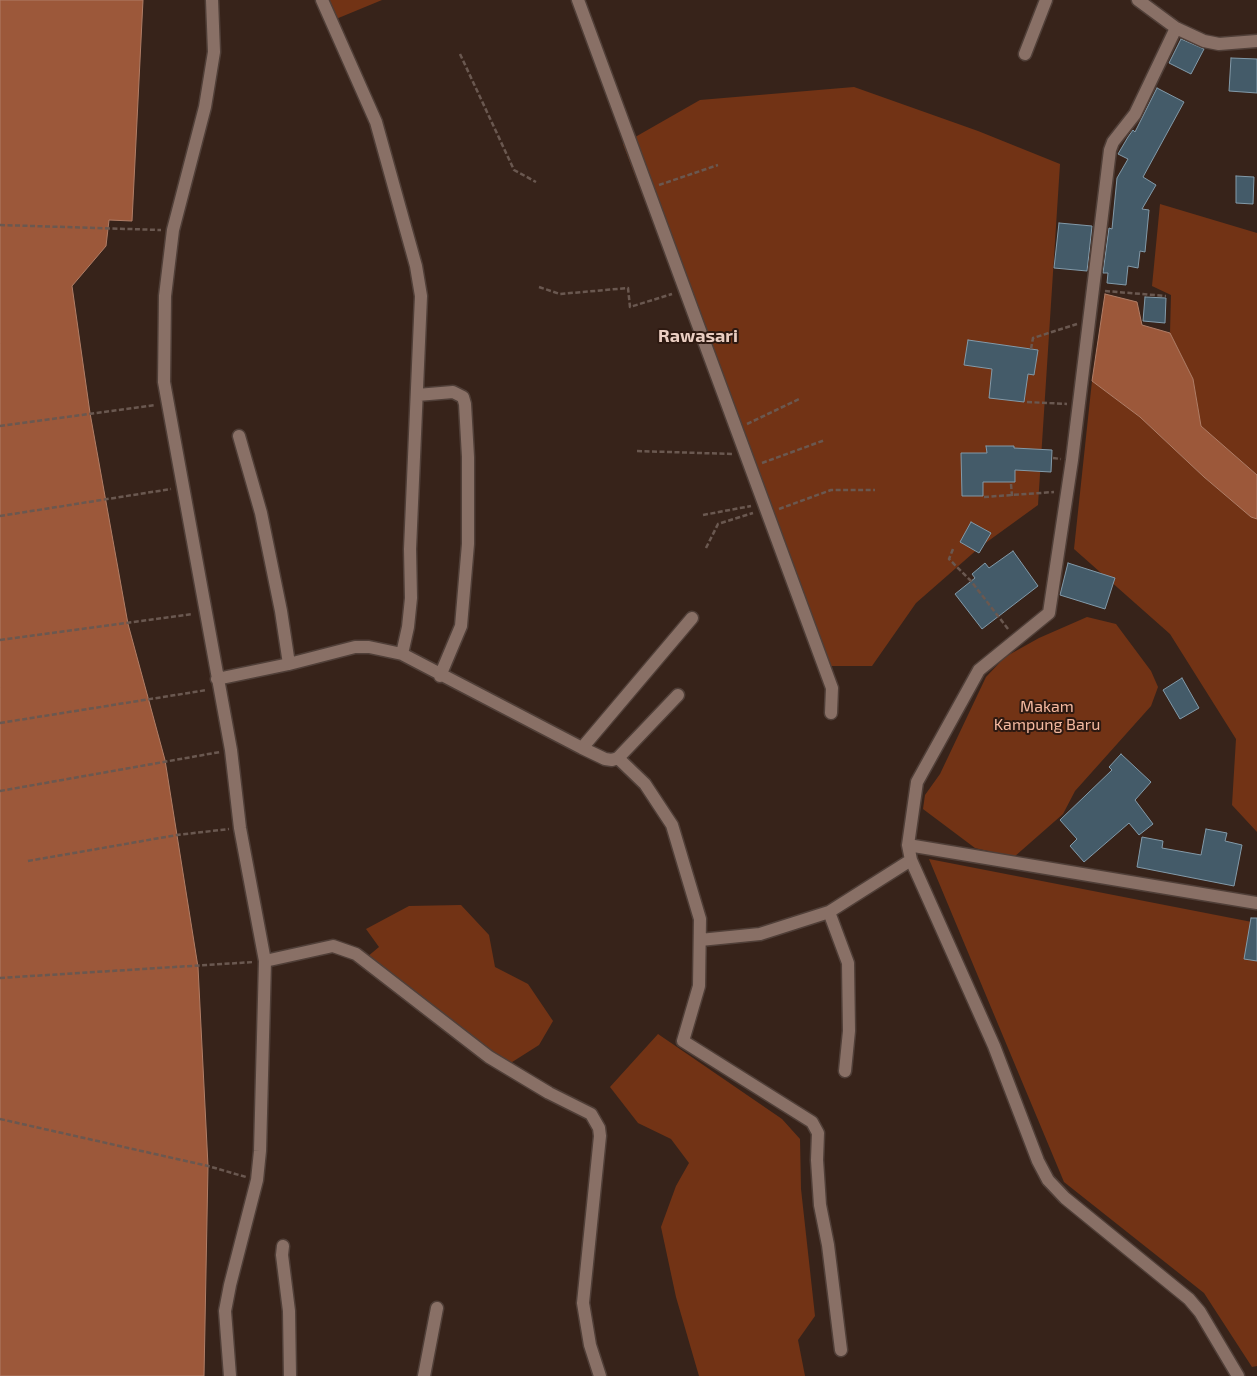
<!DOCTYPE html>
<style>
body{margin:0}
canvas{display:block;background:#37231a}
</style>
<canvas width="1257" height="1376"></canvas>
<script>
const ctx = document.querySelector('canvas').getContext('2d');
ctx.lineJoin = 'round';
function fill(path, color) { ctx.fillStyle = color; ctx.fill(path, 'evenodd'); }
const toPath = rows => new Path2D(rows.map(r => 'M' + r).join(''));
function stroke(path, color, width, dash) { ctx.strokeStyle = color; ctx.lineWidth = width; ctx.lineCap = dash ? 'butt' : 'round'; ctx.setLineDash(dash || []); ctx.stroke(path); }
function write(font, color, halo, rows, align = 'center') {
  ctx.font = font + ' "Exo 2",sans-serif'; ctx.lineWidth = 4; ctx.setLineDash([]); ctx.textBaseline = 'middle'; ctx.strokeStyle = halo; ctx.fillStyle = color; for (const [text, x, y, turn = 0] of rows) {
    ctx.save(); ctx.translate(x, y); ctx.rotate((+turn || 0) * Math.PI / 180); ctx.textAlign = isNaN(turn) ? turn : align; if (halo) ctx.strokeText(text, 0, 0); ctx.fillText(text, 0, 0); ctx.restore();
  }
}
fill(toPath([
 [328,0,382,0,336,19],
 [854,87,978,131,1060,164,1038,505,980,547,916,603,872,666,821,666,623,144,700,100],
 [1160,204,1257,233,1257,475,1201,426,1193,379,1170,333,1171,295,1152,286],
 [1092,381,1140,417,1204,477,1251,517,1257,519,1257,832,1232,805,1236,739,1170,634,1074,549],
 [1087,617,1116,624,1151,671,1158,687,1151,706,1075,791,1063,814,1014,857,975,848,923,809,925,795,940,774,986,677,1005,657,1039,638],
 [929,859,1257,923,1257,1366,1252,1367,1204,1293,1064,1182],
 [461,905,489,935,495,967,528,984,553,1021,539,1045,509,1064,487,1050,367,957,379,947,366,929,409,906],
 [658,1034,782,1119,800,1139,801,1189,815,1316,798,1340,805,1376,699,1376,676,1297,661,1227,676,1186,689,1163,671,1139,638,1123,610,1087]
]), '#723315');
const water = toPath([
 [0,0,143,0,132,221,109,220,106,246,72,286,90,413,128,624,165,760,198,967,208,1166,204,1376,0,1376,0,0],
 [1105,294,1137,302,1142,325,1170,333,1193,379,1201,426,1257,475,1257,519,1251,517,1204,477,1140,417,1092,381,1105,294]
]);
fill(water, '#9c583a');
stroke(water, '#b07d66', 1);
const building = toPath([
 [1181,39,1204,49,1191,74,1169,63,1181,39],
 [1231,58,1257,59,1257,93,1229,91,1231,58],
 [1157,88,1184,102,1143,177,1156,185,1142,209,1149,210,1145,252,1140,251,1138,268,1128,266,1126,285,1107,283,1108,273,1103,273,1109,228,1112,229,1117,178,1128,159,1118,154,1128,137,1133,130,1135,132,1157,88],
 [1236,176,1254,177,1253,204,1236,203,1236,176],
 [1059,223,1092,226,1087,271,1054,268,1059,223],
 [1145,297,1166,298,1165,323,1143,321,1145,297],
 [968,340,1038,350,1034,375,1028,374,1024,402,989,398,992,369,964,365,968,340],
 [986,446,1014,446,1014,448,1052,450,1051,472,1015,470,1015,482,983,482,983,496,962,496,961,453,987,453,986,446],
 [971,522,991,533,979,553,960,542,971,522],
 [1013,551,1038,586,982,629,955,594,975,578,972,574,985,563,989,568,1013,551],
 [1068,563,1115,578,1105,609,1060,595,1068,563],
 [1182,678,1199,708,1180,719,1163,690,1182,678],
 [1121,754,1151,782,1135,800,1153,824,1139,835,1129,823,1084,862,1070,846,1077,839,1060,820,1112,770,1109,767,1121,754],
 [1206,829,1227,833,1225,841,1242,845,1234,886,1137,867,1142,837,1163,841,1162,848,1201,855,1206,829],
 [1251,918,1257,918,1257,961,1244,959,1251,918]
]);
fill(building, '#445b69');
stroke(building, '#829aa9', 1);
const minor = toPath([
 [212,0,214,52,205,107,173,230,165,296,164,382,231,750,240,828,265,961,260,1151,257,1180,230,1285,225,1311,230,1376],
 [322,0,376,122,416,266,421,296,410,549,411,598,408,627,402,654],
 [578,0,832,688,831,713],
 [1138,0,1176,28,1204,41,1219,44,1257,41],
 [1176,28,1135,114,1113,142,1110,150,1072,460,1049,613,979,670,917,782,908,845,911,860,994,1046,1038,1161,1048,1180,1065,1198,1189,1299,1200,1312,1238,1376],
 [1025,54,1046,0],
 [417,395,453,392,463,397,465,404,468,457,468,544,461,626,440,676],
 [239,436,261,513,281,611,289,664],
 [217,679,289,664,355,647,369,647,402,654,582,748,605,759,612,760,618,758,678,695],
 [582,748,692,618],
 [618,758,645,784,672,825,700,919,699,986,683,1041,812,1122,818,1133,817,1160,820,1205,828,1245,841,1350],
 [908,845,1257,903],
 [829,912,848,963,849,1031,845,1071],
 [700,940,760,934,829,912,911,860],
 [265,961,333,946,356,954,489,1057,549,1093,591,1114,599,1128,600,1136,583,1303,590,1345,600,1376],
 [283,1246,282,1255,289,1311,290,1376],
 [424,1376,437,1308]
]);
stroke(minor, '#503f38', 15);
stroke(toPath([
 [460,54,514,170,536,182],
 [659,185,718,165],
 [0,225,161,230],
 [539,287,560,294,628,288,630,307,672,294],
 [1105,291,1166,296],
 [1031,349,1033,338,1077,324],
 [1027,402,1067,404],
 [747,424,799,399],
 [0,426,156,405],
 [637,451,732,454],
 [1053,458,1061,459],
 [762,463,825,440],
 [1011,484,1012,496],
 [984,497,1054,492],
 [779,509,831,490,875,490],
 [703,515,751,506],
 [0,516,171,489],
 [706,548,718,524,753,513],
 [953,549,949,559,971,581,1008,629],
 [0,640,193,614],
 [0,723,207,690],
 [0,791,220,752],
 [28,861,177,835,229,829],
 [0,978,254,962],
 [0,1119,208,1166,246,1177]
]), '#6a5850', 2.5, [5, 2.5]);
stroke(minor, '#897066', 12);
write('16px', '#f5b9a0', '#2d1911', [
 ["Makam",1047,707],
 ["Kampung Baru",1047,725]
]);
write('bold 18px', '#eacec2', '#2d1911', [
 ["Rawasari",698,336]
]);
</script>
